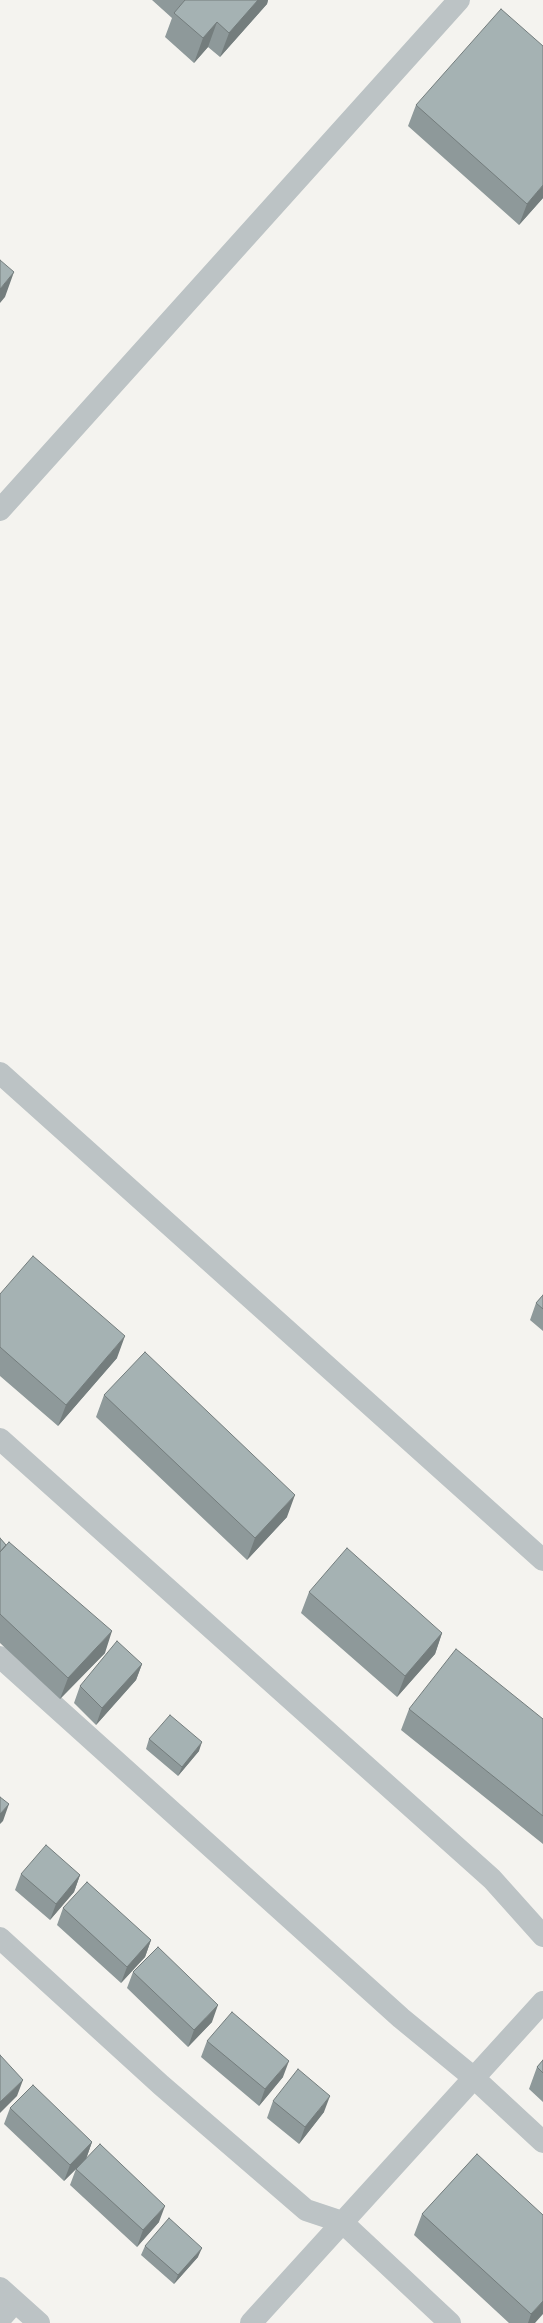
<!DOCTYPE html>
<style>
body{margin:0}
canvas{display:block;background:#f4f3ef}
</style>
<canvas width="543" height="2323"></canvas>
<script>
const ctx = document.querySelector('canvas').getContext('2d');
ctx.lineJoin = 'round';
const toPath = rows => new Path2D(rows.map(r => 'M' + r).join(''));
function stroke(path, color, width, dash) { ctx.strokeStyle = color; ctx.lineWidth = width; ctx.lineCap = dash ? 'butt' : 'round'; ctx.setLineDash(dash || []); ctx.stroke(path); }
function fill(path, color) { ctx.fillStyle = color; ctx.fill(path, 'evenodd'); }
stroke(toPath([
 [0,510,459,0],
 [0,1073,543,1560],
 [0,1439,492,1879,543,1936],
 [0,1657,401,2018,474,2078,543,2142],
 [0,1938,161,2085,306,2210,342,2222,450,2323],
 [0,2288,39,2323],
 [0,2319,15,2302],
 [251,2323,543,2002]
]), '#bcc3c5', 22);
fill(toPath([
 [152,0,268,0,267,4,220,57,208,47,194,63,165,37,172,18],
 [416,105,543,198,519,225,408,126],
 [0,1294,117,1358,58,1426,0,1376],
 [543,1295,543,1331,530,1320,536,1303],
 [104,1395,287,1517,247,1560,96,1417],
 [0,1538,105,1653,60,1699,0,1643],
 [309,1592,442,1633,435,1654,397,1697,301,1613],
 [142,1664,136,1680,96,1725,74,1703,80,1686],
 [409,1709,543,1719,543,1844,401,1730],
 [149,1739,199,1751,178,1776,146,1749],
 [21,1874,80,1875,74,1892,50,1920,15,1890],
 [63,1908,151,1940,145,1957,121,1983,57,1925],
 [133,1972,212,2022,188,2047,127,1988],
 [207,2041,283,2077,259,2106,201,2057],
 [543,2060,543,2102,529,2089,537,2067],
 [273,2101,324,2112,299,2144,267,2118],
 [10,2108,92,2142,86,2159,64,2181,4,2124],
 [477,2154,535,2323,509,2323,414,2235,422,2214],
 [76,2169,159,2222,137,2247,70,2185],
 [145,2246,198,2257,174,2284,141,2255]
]), '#8e999a');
fill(toPath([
 [258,0,268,0,267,4,220,57,229,33],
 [217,22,208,47,194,63,203,38],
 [543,185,543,198,519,225,527,204],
 [14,272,5,297,0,303,0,289],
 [125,1336,117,1358,58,1426,66,1405],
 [295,1495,287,1517,247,1560,255,1538],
 [112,1631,105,1653,60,1699,68,1678],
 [442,1633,435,1654,397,1697,405,1676],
 [142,1664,136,1680,96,1725,102,1708],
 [202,1742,199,1751,178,1776,182,1767],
 [9,1804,3,1821,0,1824,0,1814],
 [80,1875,74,1892,50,1920,56,1904],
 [151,1940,145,1957,121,1983,127,1967],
 [218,2005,212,2022,188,2047,194,2030],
 [289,2061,283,2077,259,2106,265,2089],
 [23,2080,17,2096,0,2113,0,2102],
 [330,2096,324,2112,299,2144,305,2127],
 [92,2142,86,2159,64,2181,70,2165],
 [165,2206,159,2222,137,2247,143,2230],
 [202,2248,198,2257,174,2284,178,2275],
 [543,2301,543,2314,535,2323,528,2323,531,2314]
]), '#747d7d');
const building = toPath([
 [185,0,258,0,229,33,217,22,203,38,174,13,185,0],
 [501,9,543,46,543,185,527,204,416,105,501,9],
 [0,260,14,272,0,289,0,260],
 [33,1256,125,1336,66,1405,0,1347,0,1294,33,1256],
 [543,1295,543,1309,536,1303,543,1295],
 [145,1352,295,1495,255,1538,104,1395,145,1352],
 [0,1538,6,1545,0,1552,0,1538],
 [9,1542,112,1631,68,1678,0,1614,0,1552,9,1542],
 [347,1548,442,1633,405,1676,309,1592,347,1548],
 [117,1641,142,1664,102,1708,80,1686,117,1641],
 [456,1649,543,1719,543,1816,409,1709,456,1649],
 [170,1715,202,1742,182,1767,149,1739,170,1715],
 [0,1797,9,1804,0,1814,0,1797],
 [46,1845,80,1875,56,1904,21,1874,46,1845],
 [87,1882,151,1940,127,1967,63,1908,87,1882],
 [158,1947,218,2005,194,2030,133,1972,158,1947],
 [232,2012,289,2061,265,2089,207,2041,232,2012],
 [0,2055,23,2080,0,2102,0,2055],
 [543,2060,543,2073,537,2067,543,2060],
 [298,2069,330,2096,305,2127,273,2101,298,2069],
 [33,2085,92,2142,70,2165,10,2108,33,2085],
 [100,2144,165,2206,143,2230,76,2169,100,2144],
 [477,2154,543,2215,543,2301,531,2314,422,2214,477,2154],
 [169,2218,202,2248,178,2275,145,2246,169,2218]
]);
fill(building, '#a5b2b3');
stroke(building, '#747d7d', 1);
</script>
